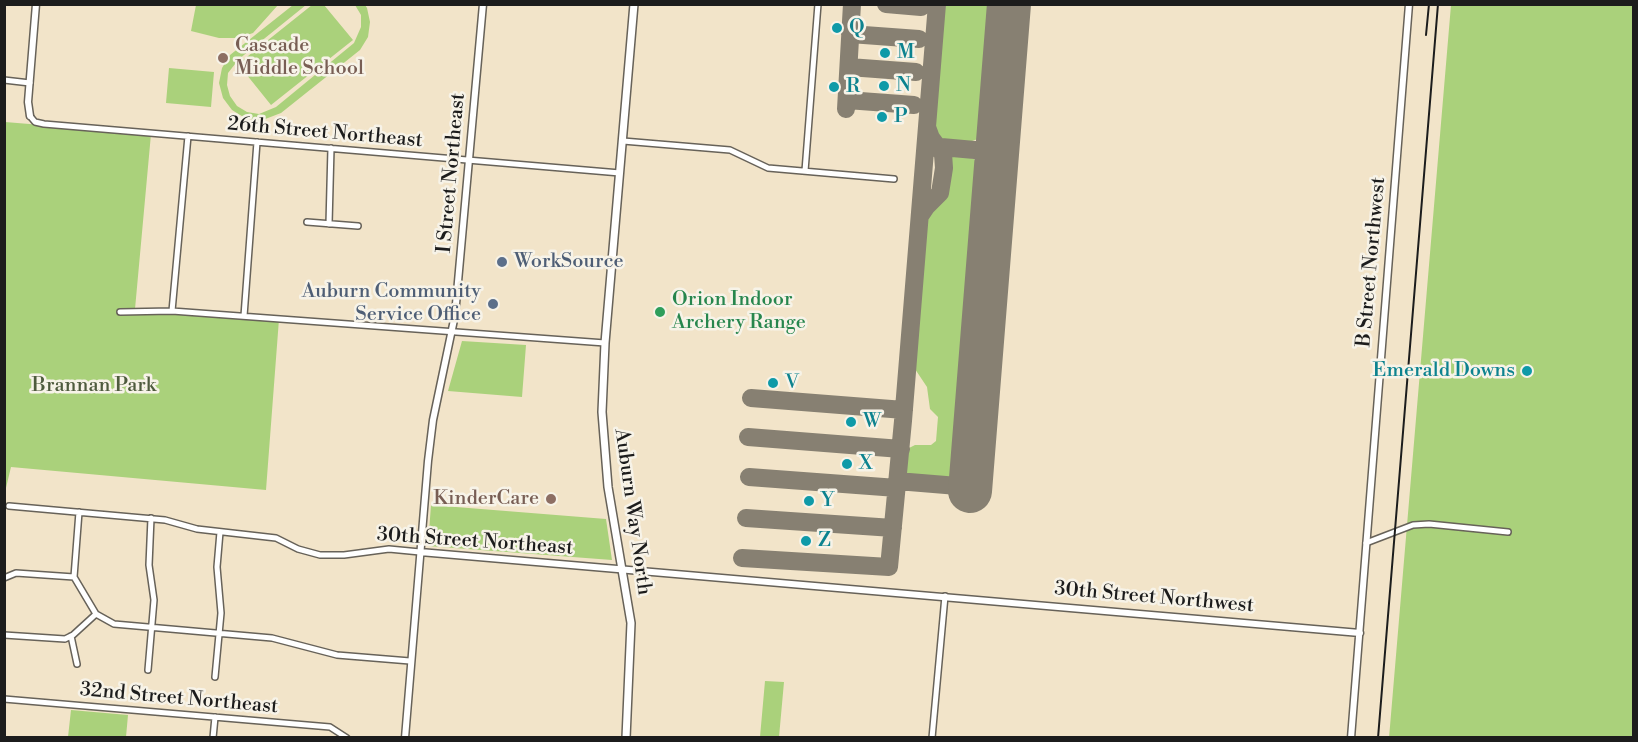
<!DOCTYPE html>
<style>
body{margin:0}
#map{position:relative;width:1638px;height:742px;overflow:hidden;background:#f2e4c9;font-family:"Libre Bodoni",serif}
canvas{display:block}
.frame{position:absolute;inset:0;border:6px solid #1c1c1c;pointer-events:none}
</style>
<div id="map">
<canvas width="1638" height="742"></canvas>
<div class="frame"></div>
</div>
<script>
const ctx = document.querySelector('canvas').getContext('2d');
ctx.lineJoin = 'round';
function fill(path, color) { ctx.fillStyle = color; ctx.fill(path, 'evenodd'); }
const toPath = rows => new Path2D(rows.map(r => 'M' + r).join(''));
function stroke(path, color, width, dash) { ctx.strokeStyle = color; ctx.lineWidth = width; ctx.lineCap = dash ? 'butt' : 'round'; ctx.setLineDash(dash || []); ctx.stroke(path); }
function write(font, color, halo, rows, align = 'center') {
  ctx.font = font + ' "Libre Bodoni",serif'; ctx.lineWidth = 5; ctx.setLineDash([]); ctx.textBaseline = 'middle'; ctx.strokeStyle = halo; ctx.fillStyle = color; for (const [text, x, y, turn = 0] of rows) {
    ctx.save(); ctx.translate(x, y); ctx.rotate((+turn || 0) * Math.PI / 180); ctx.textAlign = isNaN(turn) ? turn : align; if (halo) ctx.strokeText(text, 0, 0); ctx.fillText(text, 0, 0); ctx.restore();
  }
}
fill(toPath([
 [196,5,196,4,278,5,253,33,238,38,219,38,191,31],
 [293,5,306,5,239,59,228,73,227,85,230,96,237,106,247,112,259,114,276,107,354,43,361,27,361,15,355,5,365,5,367,8,370,22,368,37,360,50,281,113,260,121,245,118,232,110,223,98,219,83,222,68,230,55],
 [312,5,324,5,353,40,271,105,238,64],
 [943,5,997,5,986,125,981,138,969,142,945,141,936,136,933,131],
 [1451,5,1633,5,1633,737,1389,738],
 [169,68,214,72,211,107,166,103],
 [5,122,151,134,135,309,279,319,266,490,11,467,5,492],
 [955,154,974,159,982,173,957,481,950,483,909,478,902,475,901,469,905,450,915,445,931,445,936,441,938,417,930,409,927,387,913,366,916,307,924,220,945,192,949,156],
 [462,341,526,345,522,397,448,391],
 [431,505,606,519,612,560,428,546],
 [765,681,784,682,779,737,760,737],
 [71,710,128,715,126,737,68,737]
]), '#aad17b');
stroke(toPath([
 [886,4,921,7],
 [850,34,919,39],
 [849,67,916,72],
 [847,100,914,105],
 [846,109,852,4],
 [930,146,997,152],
 [920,216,926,207,940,193,944,168,943,154,931,138,927,127],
 [751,398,904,410],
 [748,437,901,449],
 [749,477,897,488],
 [897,481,970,487],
 [746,518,893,528],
 [742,558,889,567,903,421,937,4]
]), '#878072', 18);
stroke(toPath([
 [970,491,1009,4]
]), '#878072', 44);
const minor = toPath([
 [4,80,30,83],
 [30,116,35,122,44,124,620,173],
 [623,141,730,150,768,168,894,179],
 [805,171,818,4],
 [307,222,358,226],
 [329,224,331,148],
 [172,311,188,136],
 [120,312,172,311,605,343],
 [244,316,257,142],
 [9,506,165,520,197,529,276,538,298,549,320,555,344,555,389,549,420,552],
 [79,512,74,577,96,614],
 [1366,543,1413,525,1429,524,1508,532],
 [4,578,16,573,74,577],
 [4,635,65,639,73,635,96,614,114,624,272,638,337,655,410,661],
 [71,636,77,664],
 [148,670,154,600,149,565,151,518],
 [215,677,221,613,217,567,220,532],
 [4,699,330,727,347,738],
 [213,738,215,717],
 [932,738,945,596]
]);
const tertiary = toPath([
 [30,116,28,102,36,4],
 [420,552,1360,633],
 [405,738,428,461,433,420,455,315,483,4],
 [1351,738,1409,4]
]);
const secondary = toPath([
 [626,738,631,623,608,487,602,412,605,343,634,4]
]);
stroke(minor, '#676259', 8);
stroke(tertiary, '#676259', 9);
stroke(secondary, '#676259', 10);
stroke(minor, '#fff', 5);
stroke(tertiary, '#fff', 6);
stroke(secondary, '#fff', 7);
stroke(toPath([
 [1426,35,1429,4],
 [1378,738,1438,4]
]), '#1c1c1c', 2);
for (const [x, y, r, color] of [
 [837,28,6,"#0f9aa8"],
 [885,53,6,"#0f9aa8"],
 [223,58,6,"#8d6e63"],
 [884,86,6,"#0f9aa8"],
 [834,87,6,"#0f9aa8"],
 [882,117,6,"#0f9aa8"],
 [502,262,6,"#5c6f8a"],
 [493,304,6,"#5c6f8a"],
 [660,312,6,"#2e9e5b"],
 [1527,371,6,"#0f9aa8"],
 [773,383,6,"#0f9aa8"],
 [851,422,6,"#0f9aa8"],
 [847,464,6,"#0f9aa8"],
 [551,499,6,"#8d6e63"],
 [809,501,6,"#0f9aa8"],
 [806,541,6,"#0f9aa8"]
]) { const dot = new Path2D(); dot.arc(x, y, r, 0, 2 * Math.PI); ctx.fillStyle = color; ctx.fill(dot); stroke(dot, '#f7f3e8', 2); }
write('20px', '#0d838f', '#f7f3e8', [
 ["Q",849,28],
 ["M",897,53],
 ["N",896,86],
 ["R",846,87],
 ["P",894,117],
 ["Emerald Downs",1515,371,"right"],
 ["V",785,383],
 ["W",863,422],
 ["X",859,464],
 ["Y",821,501],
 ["Z",818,541]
], 'left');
write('20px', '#785e54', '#f7f3e8', [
 ["Cascade",235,46],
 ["Middle School",235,69],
 ["KinderCare",539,499,"right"]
], 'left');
write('20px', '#1c1c1c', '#f7f3e8', [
 ["26th Street Northeast",325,133,5],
 ["I Street Northeast",452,173,-85],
 ["B Street Northwest",1372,262,-85],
 ["Auburn Way North",632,512,82],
 ["30th Street Northeast",475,542,4],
 ["30th Street Northwest",1154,598,5],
 ["32nd Street Northeast",179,699,5]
]);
write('20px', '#4e5e75', '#f7f3e8', [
 ["WorkSource",514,262],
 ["Auburn Community",481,292,"right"],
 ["Service Office",481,315,"right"]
], 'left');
write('20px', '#27864d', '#f7f3e8', [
 ["Orion Indoor",672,300],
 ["Archery Range",672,323]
], 'left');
write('20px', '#4e5b3d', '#f7f3e8', [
 ["Brannan Park",94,386]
]);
</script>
